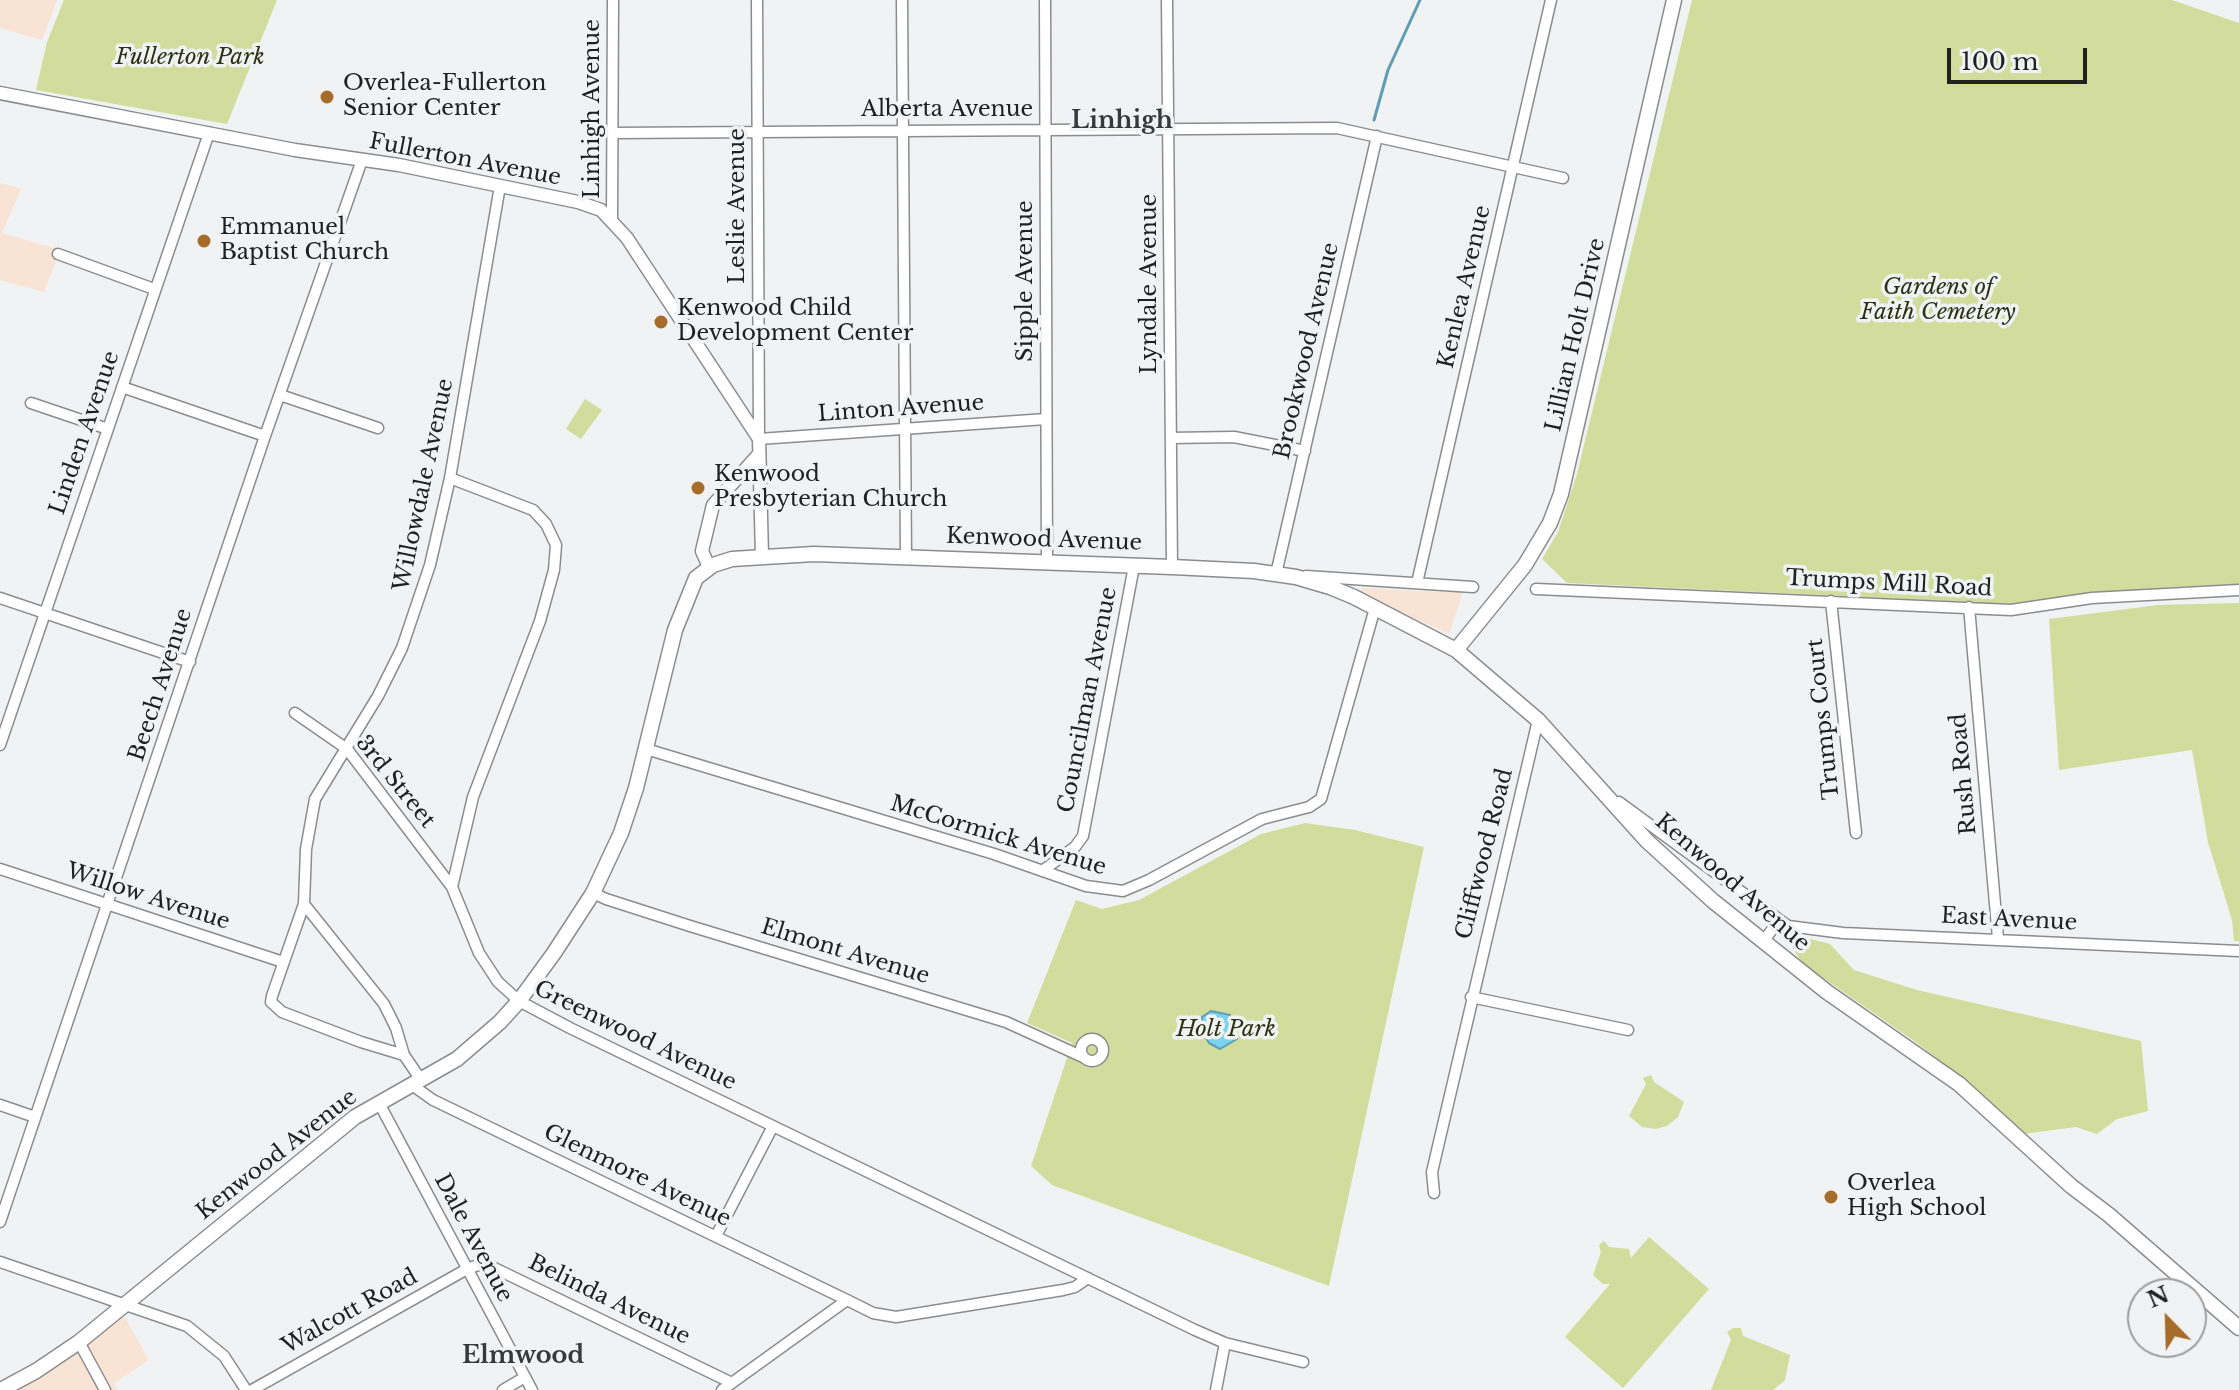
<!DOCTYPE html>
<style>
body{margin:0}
#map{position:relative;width:2239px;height:1390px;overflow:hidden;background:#f1f2f3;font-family:"Libre Baskerville",serif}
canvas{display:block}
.north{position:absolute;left:2127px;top:1278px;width:80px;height:80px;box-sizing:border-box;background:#f1f2f3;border:2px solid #9e9e9f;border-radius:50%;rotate:337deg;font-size:22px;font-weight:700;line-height:32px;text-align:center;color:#212122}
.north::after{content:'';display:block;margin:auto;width:28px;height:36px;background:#a56c2a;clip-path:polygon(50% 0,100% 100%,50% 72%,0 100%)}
.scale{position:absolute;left:1947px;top:48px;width:140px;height:36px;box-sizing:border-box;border:4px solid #212122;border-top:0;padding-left:10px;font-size:24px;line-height:28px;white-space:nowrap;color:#212122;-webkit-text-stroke:6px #f1f2f3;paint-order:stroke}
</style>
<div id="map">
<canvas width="2239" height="1390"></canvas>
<div class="north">N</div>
<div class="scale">100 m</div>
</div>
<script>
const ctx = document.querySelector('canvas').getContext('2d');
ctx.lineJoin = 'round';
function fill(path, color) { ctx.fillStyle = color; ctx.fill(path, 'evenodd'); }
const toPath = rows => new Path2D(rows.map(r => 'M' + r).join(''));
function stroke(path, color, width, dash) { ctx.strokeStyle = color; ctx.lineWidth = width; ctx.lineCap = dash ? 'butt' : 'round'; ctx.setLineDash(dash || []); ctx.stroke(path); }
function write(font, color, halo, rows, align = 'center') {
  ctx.font = font + ' "Libre Baskerville",serif'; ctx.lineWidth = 7; ctx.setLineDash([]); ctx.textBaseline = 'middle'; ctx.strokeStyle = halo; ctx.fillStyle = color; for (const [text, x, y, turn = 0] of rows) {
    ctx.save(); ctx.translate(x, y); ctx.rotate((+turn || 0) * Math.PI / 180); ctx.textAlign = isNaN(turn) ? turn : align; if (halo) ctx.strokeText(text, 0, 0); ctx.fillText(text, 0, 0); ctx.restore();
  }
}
fill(toPath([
 [0,0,57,0,42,40,0,28],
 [0,183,21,189,2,233,60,250,44,292,0,280],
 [1362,588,1417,591,1463,592,1449,634,1360,594],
 [124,1316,149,1360,114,1383,118,1390,18,1390]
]), '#f9e3d5');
fill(toPath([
 [64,0,277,0,227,124,36,90,47,42],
 [1692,0,2172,0,2239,23,2239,584,2173,587,2011,604,1567,583,1542,559,1558,532,1577,474],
 [585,399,602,410,581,439,566,429],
 [2239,603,2239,941,2234,941,2232,920,2208,842,2192,750,2059,770,2049,619,2158,605],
 [1305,823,1355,830,1424,847,1329,1286,1052,1185,1031,1166,1072,1043,1027,1023,1076,900,1102,909,1139,900,1261,834],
 [1807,938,1830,944,1854,970,1917,990,2141,1041,2148,1111,2117,1119,2097,1134,2076,1127,2023,1134,1971,1085,1917,1043,1803,964,1795,952,1795,945],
 [1651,1075,1654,1082,1684,1102,1678,1117,1667,1126,1656,1129,1642,1127,1629,1116,1646,1084,1643,1078],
 [1649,1237,1709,1289,1623,1388,1565,1337,1610,1284,1603,1284,1593,1275,1601,1252,1599,1245,1604,1241,1609,1247,1629,1249,1631,1258],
 [1733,1328,1741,1328,1743,1336,1790,1355,1785,1380,1773,1390,1711,1390,1731,1340,1727,1332]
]), '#d2dd9d');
const water = toPath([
 [1211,1011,1230,1015,1237,1039,1220,1049,1209,1043,1202,1031,1202,1017,1211,1011]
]);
fill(water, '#79d2ee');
stroke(water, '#5f9db1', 2);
stroke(toPath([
 [1374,120,1388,70,1420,0]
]), '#5f9db1', 3);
const minor = toPath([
 [757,0,759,439,1046,419],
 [902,0,906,556],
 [1045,0,1047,562],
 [1167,0,1172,567],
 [614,133,1337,128,1563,178],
 [612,219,613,0],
 [58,254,154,289],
 [122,387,265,436],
 [280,395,378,428],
 [31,403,108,429],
 [1171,438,1234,437,1305,451],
 [450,478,533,510,546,524,556,545,554,570,540,621,473,797,452,887,479,953,498,982,519,1001,570,1028,1195,1330,1225,1343,1303,1362],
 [1276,574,1377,136],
 [1306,576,1473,587],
 [1417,583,1551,0],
 [1536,589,2011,610,2092,598,2239,590],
 [0,598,190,662],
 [1831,601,1856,833],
 [1969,607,1998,938],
 [295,713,347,749,452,887],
 [0,745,209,133],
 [646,749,994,854,1086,886,1123,891,1149,880,1262,819,1309,807,1321,799,1375,608],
 [1619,802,1788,926,1843,933,2239,951],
 [0,869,283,962],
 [1042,871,1075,847,1083,836,1134,566],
 [593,893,606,899,690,926,1006,1022,1083,1057],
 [304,904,384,1004,396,1028,404,1055,421,1080],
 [1763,942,1779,920],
 [1471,997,1628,1030],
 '1081 1050a11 11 0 1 1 22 0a11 11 0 1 1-22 0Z',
 [404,1055,361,1042,282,1012,271,1002,272,996,304,904,306,849,315,799,378,696,402,648,430,565,450,478,500,186],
 [412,1085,433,1100,847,1300],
 [379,1103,532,1390],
 [0,1105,35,1117],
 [1434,1193,1432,1172,1538,720],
 [0,1222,265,436,362,160],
 [716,1236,773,1126],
 [0,1262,187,1326,224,1356,246,1390],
 [79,1342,105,1390],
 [252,1390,467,1269,484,1263,732,1383],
 [503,1390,525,1377],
 [722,1390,847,1300,873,1313,896,1317,1063,1290,1075,1287,1088,1278],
 [1216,1390,1225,1343]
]);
const tertiary = toPath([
 [0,93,295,150,399,165,578,202,601,210,627,238,759,439,762,556],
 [709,567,702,551,713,505,759,454]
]);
const secondary = toPath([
 [1456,650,1525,565,1550,523,1561,494,1674,0],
 [1,1390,36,1371,79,1342,355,1117,457,1059,500,1022,519,1001,554,953,593,893,621,833,636,788,675,630,696,578,713,565,732,559,814,554,1172,567,1254,571,1296,577,1330,587,1354,597,1456,650,1538,720,1647,841,1713,901,1827,992,1959,1084,2071,1186,2109,1215,2239,1328]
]);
stroke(minor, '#8b8c8d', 13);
stroke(tertiary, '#8b8c8d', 15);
stroke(secondary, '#8b8c8d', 17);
stroke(minor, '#fff', 10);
stroke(tertiary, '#fff', 12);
stroke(secondary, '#fff', 14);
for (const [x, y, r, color] of [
 [327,97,8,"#a56c2a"],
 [204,241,8,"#a56c2a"],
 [661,322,8,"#a56c2a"],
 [698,488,8,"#a56c2a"],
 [1831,1197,8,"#a56c2a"]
]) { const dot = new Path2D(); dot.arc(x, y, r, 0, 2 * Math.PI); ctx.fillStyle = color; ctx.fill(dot); stroke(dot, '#f1f2f3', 3); }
write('italic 22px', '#2e3213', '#f1f2f3', [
 ["Fullerton Park",190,58],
 ["Gardens of",1938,288],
 ["Faith Cemetery",1938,313],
 ["Holt Park",1226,1030]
]);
write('22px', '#212122', '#f1f2f3', [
 ["Overlea-Fullerton",343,84],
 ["Senior Center",343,109],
 ["Emmanuel",220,228],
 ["Baptist Church",220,253],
 ["Kenwood Child",677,309],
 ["Development Center",677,334],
 ["Kenwood",714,475],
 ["Presbyterian Church",714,500],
 ["Overlea",1847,1184],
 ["High School",1847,1209]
], 'left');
write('22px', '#212122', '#f1f2f3', [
 ["Linhigh Avenue",593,109,-90],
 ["Alberta Avenue",947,110],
 ["Fullerton Avenue",465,160,11],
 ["Leslie Avenue",738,206,-90],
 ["Sipple Avenue",1026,281,-90],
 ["Lyndale Avenue",1150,284,-90],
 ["Kenlea Avenue",1465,287,-77],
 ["Lillian Holt Drive",1576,335,-77],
 ["Brookwood Avenue",1307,351,-77],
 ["Linton Avenue",901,409,-4],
 ["Linden Avenue",85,433,-71],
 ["Willowdale Avenue",424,485,-78],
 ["Kenwood Avenue",1044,540,2],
 ["Trumps Mill Road",1889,584,3],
 ["Beech Avenue",161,685,-72],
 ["Councilman Avenue",1088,700,-79],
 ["Trumps Court",1824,719,-96],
 ["Rush Road",1964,774,-95],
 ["3rd Street",395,782,51],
 ["McCormick Avenue",998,836,17],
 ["Cliffwood Road",1485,854,-76],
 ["Kenwood Avenue",1732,883,41],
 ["Willow Avenue",148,897,18],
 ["East Avenue",2009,920,3],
 ["Elmont Avenue",845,952,17],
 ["Greenwood Avenue",635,1036,26],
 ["Kenwood Avenue",277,1155,-38],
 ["Glenmore Avenue",637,1176,26],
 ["Dale Avenue",473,1238,62],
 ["Belinda Avenue",609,1300,26],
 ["Walcott Road",350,1312,-29]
]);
write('bold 24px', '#38393a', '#f1f2f3', [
 ["Linhigh",1122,121],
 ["Elmwood",523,1356]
]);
</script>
